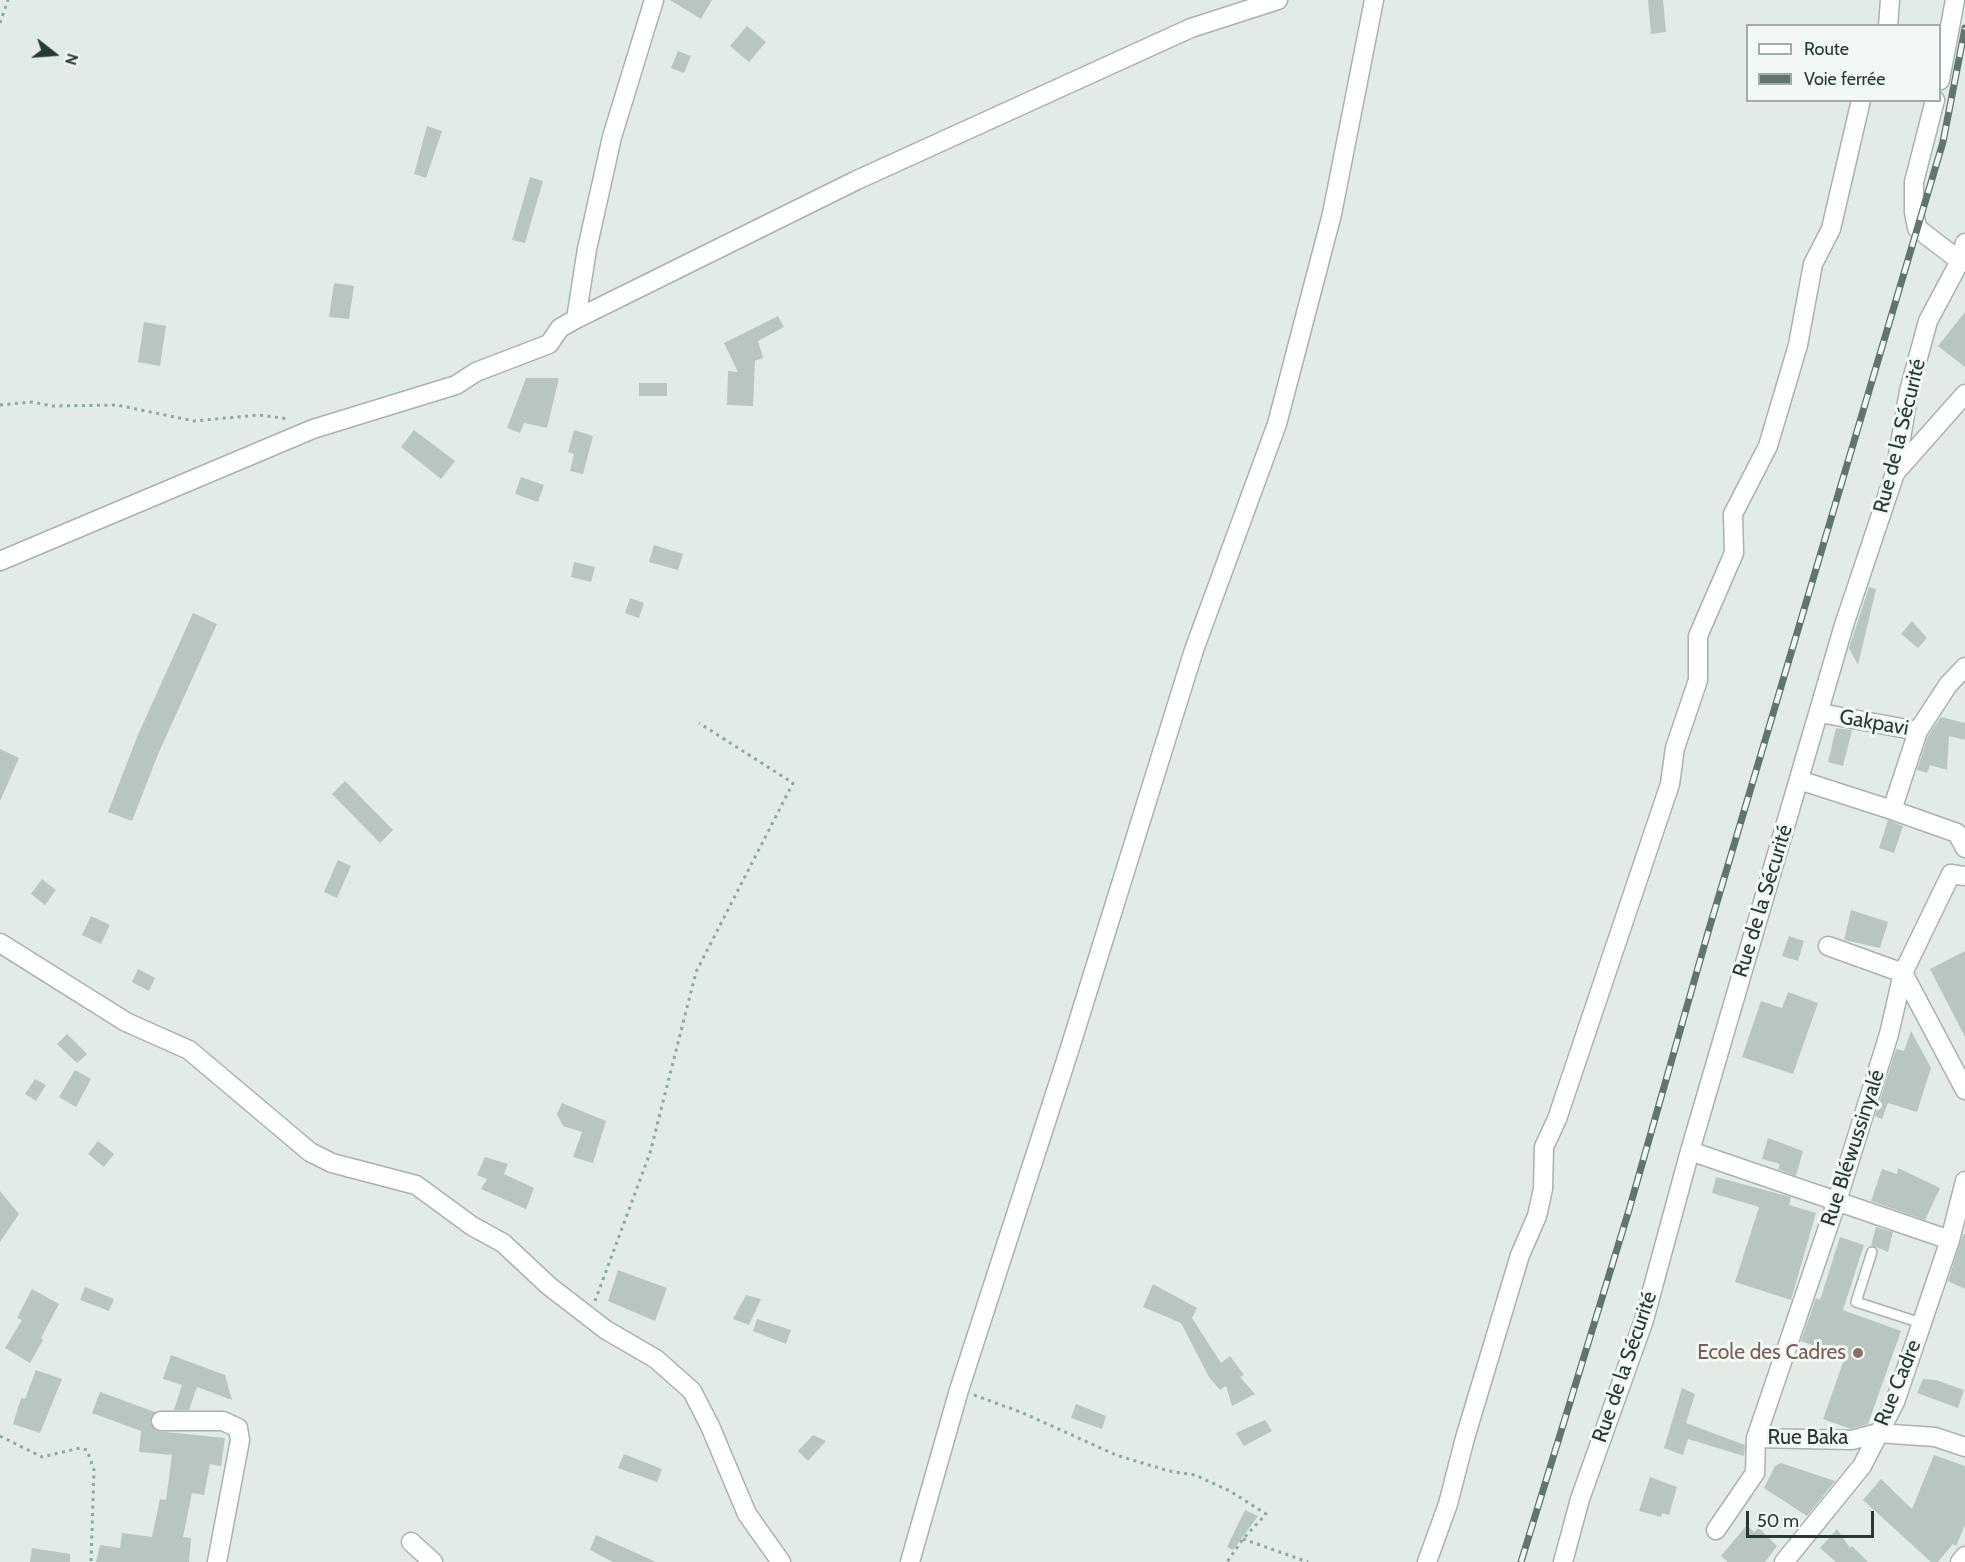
<!DOCTYPE html>
<meta charset="utf-8">
<style>
body{margin:0}
#map{position:relative;width:1965px;height:1562px;overflow:hidden;background:#e3ebe7;font-family:Cabin,sans-serif}
canvas{display:block}
.legend{position:absolute;left:1746px;top:24px;width:195px;height:78px;box-sizing:border-box;background:#f3f8f5;border:2px solid #a0aca8;margin:0;padding:8px 10px;list-style:none;font-size:18px;color:#243b34}
.legend li{display:flex;align-items:center;gap:12px;height:30px}
.legend b{width:30px;border:2px solid #a0aca8}
.north{position:absolute;left:24px;top:24px;width:60px;height:60px;-webkit-text-stroke:4px #f3f8f5;paint-order:stroke;rotate:107deg;font-size:16px;font-weight:700;line-height:24px;text-align:center;color:#243b34}
.north::after{content:'';display:block;margin:auto;width:21px;height:27px;background:#243b34;clip-path:polygon(50% 0,100% 100%,50% 72%,0 100%)}
.scale{position:absolute;left:1746px;top:1511px;width:128px;height:27px;box-sizing:border-box;border:3px solid #243b34;border-top:0;padding-left:8px;font-size:18px;line-height:21px;white-space:nowrap;color:#243b34;-webkit-text-stroke:4px #f3f8f5;paint-order:stroke}
</style>
<div id="map">
<canvas width="1965" height="1562"></canvas>
<ul class="legend">
<li><b style="height:8px;background:#fff"></b>Route</li>
<li><b style="height:8px;background:#5f766f"></b>Voie ferrée</li>
</ul>
<div class="north">N</div>
<div class="scale">50 m</div>
</div>
<script>
const ctx = document.querySelector('canvas').getContext('2d');
ctx.lineJoin = 'round';
function fill(path, color) { ctx.fillStyle = color; ctx.fill(path, 'evenodd'); }
const toPath = rows => new Path2D(rows.map(r => 'M' + r).join(''));
function stroke(path, color, width, dash) { ctx.strokeStyle = color; ctx.lineWidth = width; ctx.lineCap = dash ? 'butt' : 'round'; ctx.setLineDash(dash || []); ctx.stroke(path); }
function write(font, color, halo, rows, align = 'center') {
  ctx.font = font + ' Cabin,sans-serif'; ctx.lineWidth = 6; ctx.setLineDash([]); ctx.textBaseline = 'middle'; ctx.strokeStyle = halo; ctx.fillStyle = color; for (const [text, x, y, turn = 0] of rows) {
    ctx.save(); ctx.translate(x, y); ctx.rotate((+turn || 0) * Math.PI / 180); ctx.textAlign = isNaN(turn) ? turn : align; if (halo) ctx.strokeText(text, 0, 0); ctx.fillText(text, 0, 0); ctx.restore();
  }
}
fill(toPath([
 [670,0,712,0,701,19],
 [1648,0,1663,0,1666,32,1651,34],
 [747,26,766,42,749,62,730,46],
 [678,51,691,56,684,73,671,68],
 [427,126,442,131,426,178,414,174],
 [530,177,543,181,525,243,512,240],
 [334,283,354,286,349,319,329,317],
 [1965,312,1965,367,1938,346],
 [778,316,784,327,758,341,763,358,755,361,753,406,727,405,728,371,738,372,724,343],
 [144,322,166,326,160,366,138,362],
 [526,378,559,378,547,428,524,423,520,433,507,428],
 [639,383,667,383,667,396,639,396],
 [414,430,455,461,441,479,401,447],
 [574,430,593,436,583,474,570,471,574,454,568,452],
 [521,477,544,485,538,502,515,494],
 [654,545,683,554,678,570,649,562],
 [574,562,595,567,591,582,571,577],
 [1869,587,1876,589,1858,665,1849,648],
 [630,598,644,603,639,618,625,613],
 [193,613,217,624,159,752,132,821,108,812,137,737],
 [1912,621,1927,638,1918,648,1901,634],
 [1941,717,1965,723,1965,740,1949,736,1947,770,1930,765,1927,773,1917,770,1928,736],
 [1836,728,1852,730,1843,766,1828,762],
 [0,749,19,758,0,801],
 [345,781,393,830,380,843,332,794],
 [1888,820,1903,826,1894,853,1879,848],
 [338,860,351,866,337,898,324,892],
 [42,879,56,890,45,905,31,894],
 [1851,910,1888,922,1880,948,1844,940],
 [91,916,110,925,101,944,82,935],
 [1789,936,1804,941,1798,961,1782,956],
 [1965,951,1965,1037,1930,969],
 [138,969,155,978,149,991,132,982],
 [1788,992,1818,1003,1793,1074,1742,1057,1761,1001,1782,1008],
 [1911,1031,1931,1068,1917,1112,1888,1103,1882,1119,1875,1116,1896,1049,1904,1051],
 [67,1034,87,1054,77,1063,57,1044],
 [75,1070,91,1079,76,1107,59,1097],
 [35,1079,46,1085,36,1101,25,1094],
 [562,1103,606,1121,593,1163,573,1157,582,1132,563,1126,557,1114],
 [1768,1138,1803,1151,1796,1176,1778,1169,1780,1164,1762,1159],
 [98,1141,114,1154,104,1167,88,1154],
 [485,1157,508,1164,504,1174,534,1188,526,1209,481,1189,487,1179,477,1175],
 [1898,1168,1940,1188,1925,1220,1871,1201,1882,1169,1897,1174],
 [1716,1177,1791,1197,1789,1205,1816,1213,1791,1300,1735,1282,1759,1207,1712,1193],
 [0,1191,19,1214,0,1242],
 [1876,1227,1893,1232,1888,1252,1871,1245],
 [1963,1234,1965,1234,1965,1289,1948,1281],
 [1840,1237,1864,1245,1843,1310,1901,1331,1868,1424,1851,1429,1823,1419,1845,1357,1801,1341,1816,1298,1820,1300],
 [618,1270,667,1288,655,1321,608,1301],
 [1153,1284,1197,1308,1192,1318,1221,1363,1230,1356,1244,1375,1240,1377,1255,1394,1232,1406,1226,1386,1220,1390,1209,1377,1181,1323,1143,1307],
 [85,1287,114,1299,109,1311,80,1300],
 [32,1289,59,1304,41,1338,43,1340,30,1363,5,1348,22,1320,17,1318],
 [746,1295,761,1299,749,1325,733,1319],
 [757,1319,791,1330,786,1344,753,1331],
 [171,1355,225,1375,232,1400,197,1387,189,1410,174,1410,182,1385,163,1379],
 [36,1370,62,1379,40,1433,13,1424,21,1398,25,1399],
 [1923,1379,1936,1380,1964,1390,1958,1408,1917,1393],
 [1682,1388,1695,1394,1686,1423,1745,1445,1744,1456,1688,1439,1683,1455,1664,1448],
 [100,1392,155,1412,150,1422,156,1431,225,1438,221,1466,210,1464,204,1495,192,1493,183,1537,191,1538,189,1562,96,1562,100,1545,120,1548,122,1533,152,1537,160,1499,166,1500,172,1455,139,1452,141,1431,92,1413],
 [1076,1404,1106,1416,1102,1429,1071,1418],
 [1265,1420,1272,1431,1244,1446,1236,1433],
 [813,1435,826,1441,808,1461,798,1451],
 [624,1454,662,1469,657,1482,618,1468],
 [1934,1455,1965,1466,1965,1525,1956,1546,1953,1544,1938,1562,1931,1562,1863,1500,1881,1479,1912,1509],
 [1781,1463,1835,1481,1807,1516,1764,1488,1775,1466],
 [1650,1477,1677,1487,1669,1515,1662,1513,1661,1517,1639,1511],
 [1245,1510,1258,1516,1233,1550,1227,1547],
 [1747,1525,1754,1532,1759,1528,1777,1546,1765,1562,1728,1562,1721,1556],
 [1837,1529,1850,1548,1852,1546,1868,1562,1836,1562,1820,1548],
 [596,1535,656,1562,613,1562,590,1550],
 [32,1548,70,1554,70,1562,30,1562]
]), '#b9c6c0');
const lane = toPath([
 [1872,1252,1856,1302,1921,1323]
]);
const street = toPath([
 [1888,26,1890,0],
 [1940,80,1955,0],
 [1935,100,1914,182,1914,212,1917,228,1960,261],
 [576,319,587,249,612,137,654,0],
 [1895,473,1965,394],
 [0,561,313,429,456,385,476,372,549,344,560,328,576,319,857,180,1191,28,1278,0],
 [1820,713,1918,731,1892,810,1957,833,1965,848],
 [1918,731,1948,685,1965,667],
 [1799,780,1892,810],
 [0,943,126,1022,189,1050,310,1152,332,1163,416,1185,472,1226,503,1243,549,1286,606,1330,656,1359,692,1391,710,1426,747,1514,781,1562],
 [1828,946,1903,973,1965,1090],
 [1690,1151,1950,1240],
 [161,1421,223,1421,238,1428,240,1440,217,1562],
 [1756,1438,1852,1440,1878,1433,1935,1437,1965,1447],
 [1716,1530,1755,1473,1756,1438,1837,1201,1889,1034,1903,973,1951,874,1965,876],
 [411,1542,433,1562],
 [910,1562,959,1390,1069,1051,1194,650,1277,424,1332,214,1374,0],
 [1427,1562,1448,1504,1465,1438,1520,1255,1537,1216,1543,1189,1544,1147,1557,1119,1670,784,1675,748,1698,680,1698,636,1734,553,1733,514,1768,446,1798,345,1813,264,1831,229,1861,100],
 [1563,1562,1580,1499,1644,1320,1690,1151,1844,625,1895,473,1909,391,1928,321,1960,261,1965,243],
 [1784,1562,1862,1466,1895,1402,1950,1240,1965,1181],
 [1960,1562,1965,1556]
]);
stroke(lane, '#a6b3ae', 12);
stroke(street, '#a6b3ae', 21);
stroke(toPath([
 [0,23,8,0],
 [0,405,32,402,52,406,117,405,194,421,259,415,289,419],
 [595,1301,650,1153,696,972,793,783,699,723],
 [974,1395,1023,1413,1116,1455,1169,1471,1195,1475,1230,1491,1266,1514,1243,1539,1227,1562],
 [0,1436,42,1457,80,1448,87,1450,94,1470,91,1562],
 [1243,1539,1308,1562]
]), '#86ac9f', 3, [3, 4.5]);
stroke(lane, '#fff', 9);
stroke(street, '#fff', 18);
const rail = toPath([
 [1521,1562,1629,1210,1709,929,1943,142,1965,28]
]);
stroke(rail, '#5f766f', 7);
stroke(rail, '#f3f8f5', 4.5, [14]);
for (const [x, y, r, color] of [
 [1858,1353,6,"#8d6e63"]
]) { const dot = new Path2D(); dot.arc(x, y, r, 0, 2 * Math.PI); ctx.fillStyle = color; ctx.fill(dot); stroke(dot, '#f3f8f5', 2); }
write('21px', '#243b34', '#f3f8f5', [
 ["Rue de la Sécurité",1900,436,-76],
 ["Gakpavi",1874,723,10],
 ["Rue de la Sécurité",1763,901,-73],
 ["Rue Bléwussinyalé",1853,1148,-72],
 ["Rue de la Sécurité",1625,1367,-71],
 ["Rue Cadre",1898,1383,-68],
 ["Rue Baka",1808,1438]
]);
write('21px', '#785e54', '#f3f8f5', [
 ["Ecole des Cadres",1846,1353]
], 'right');
</script>
